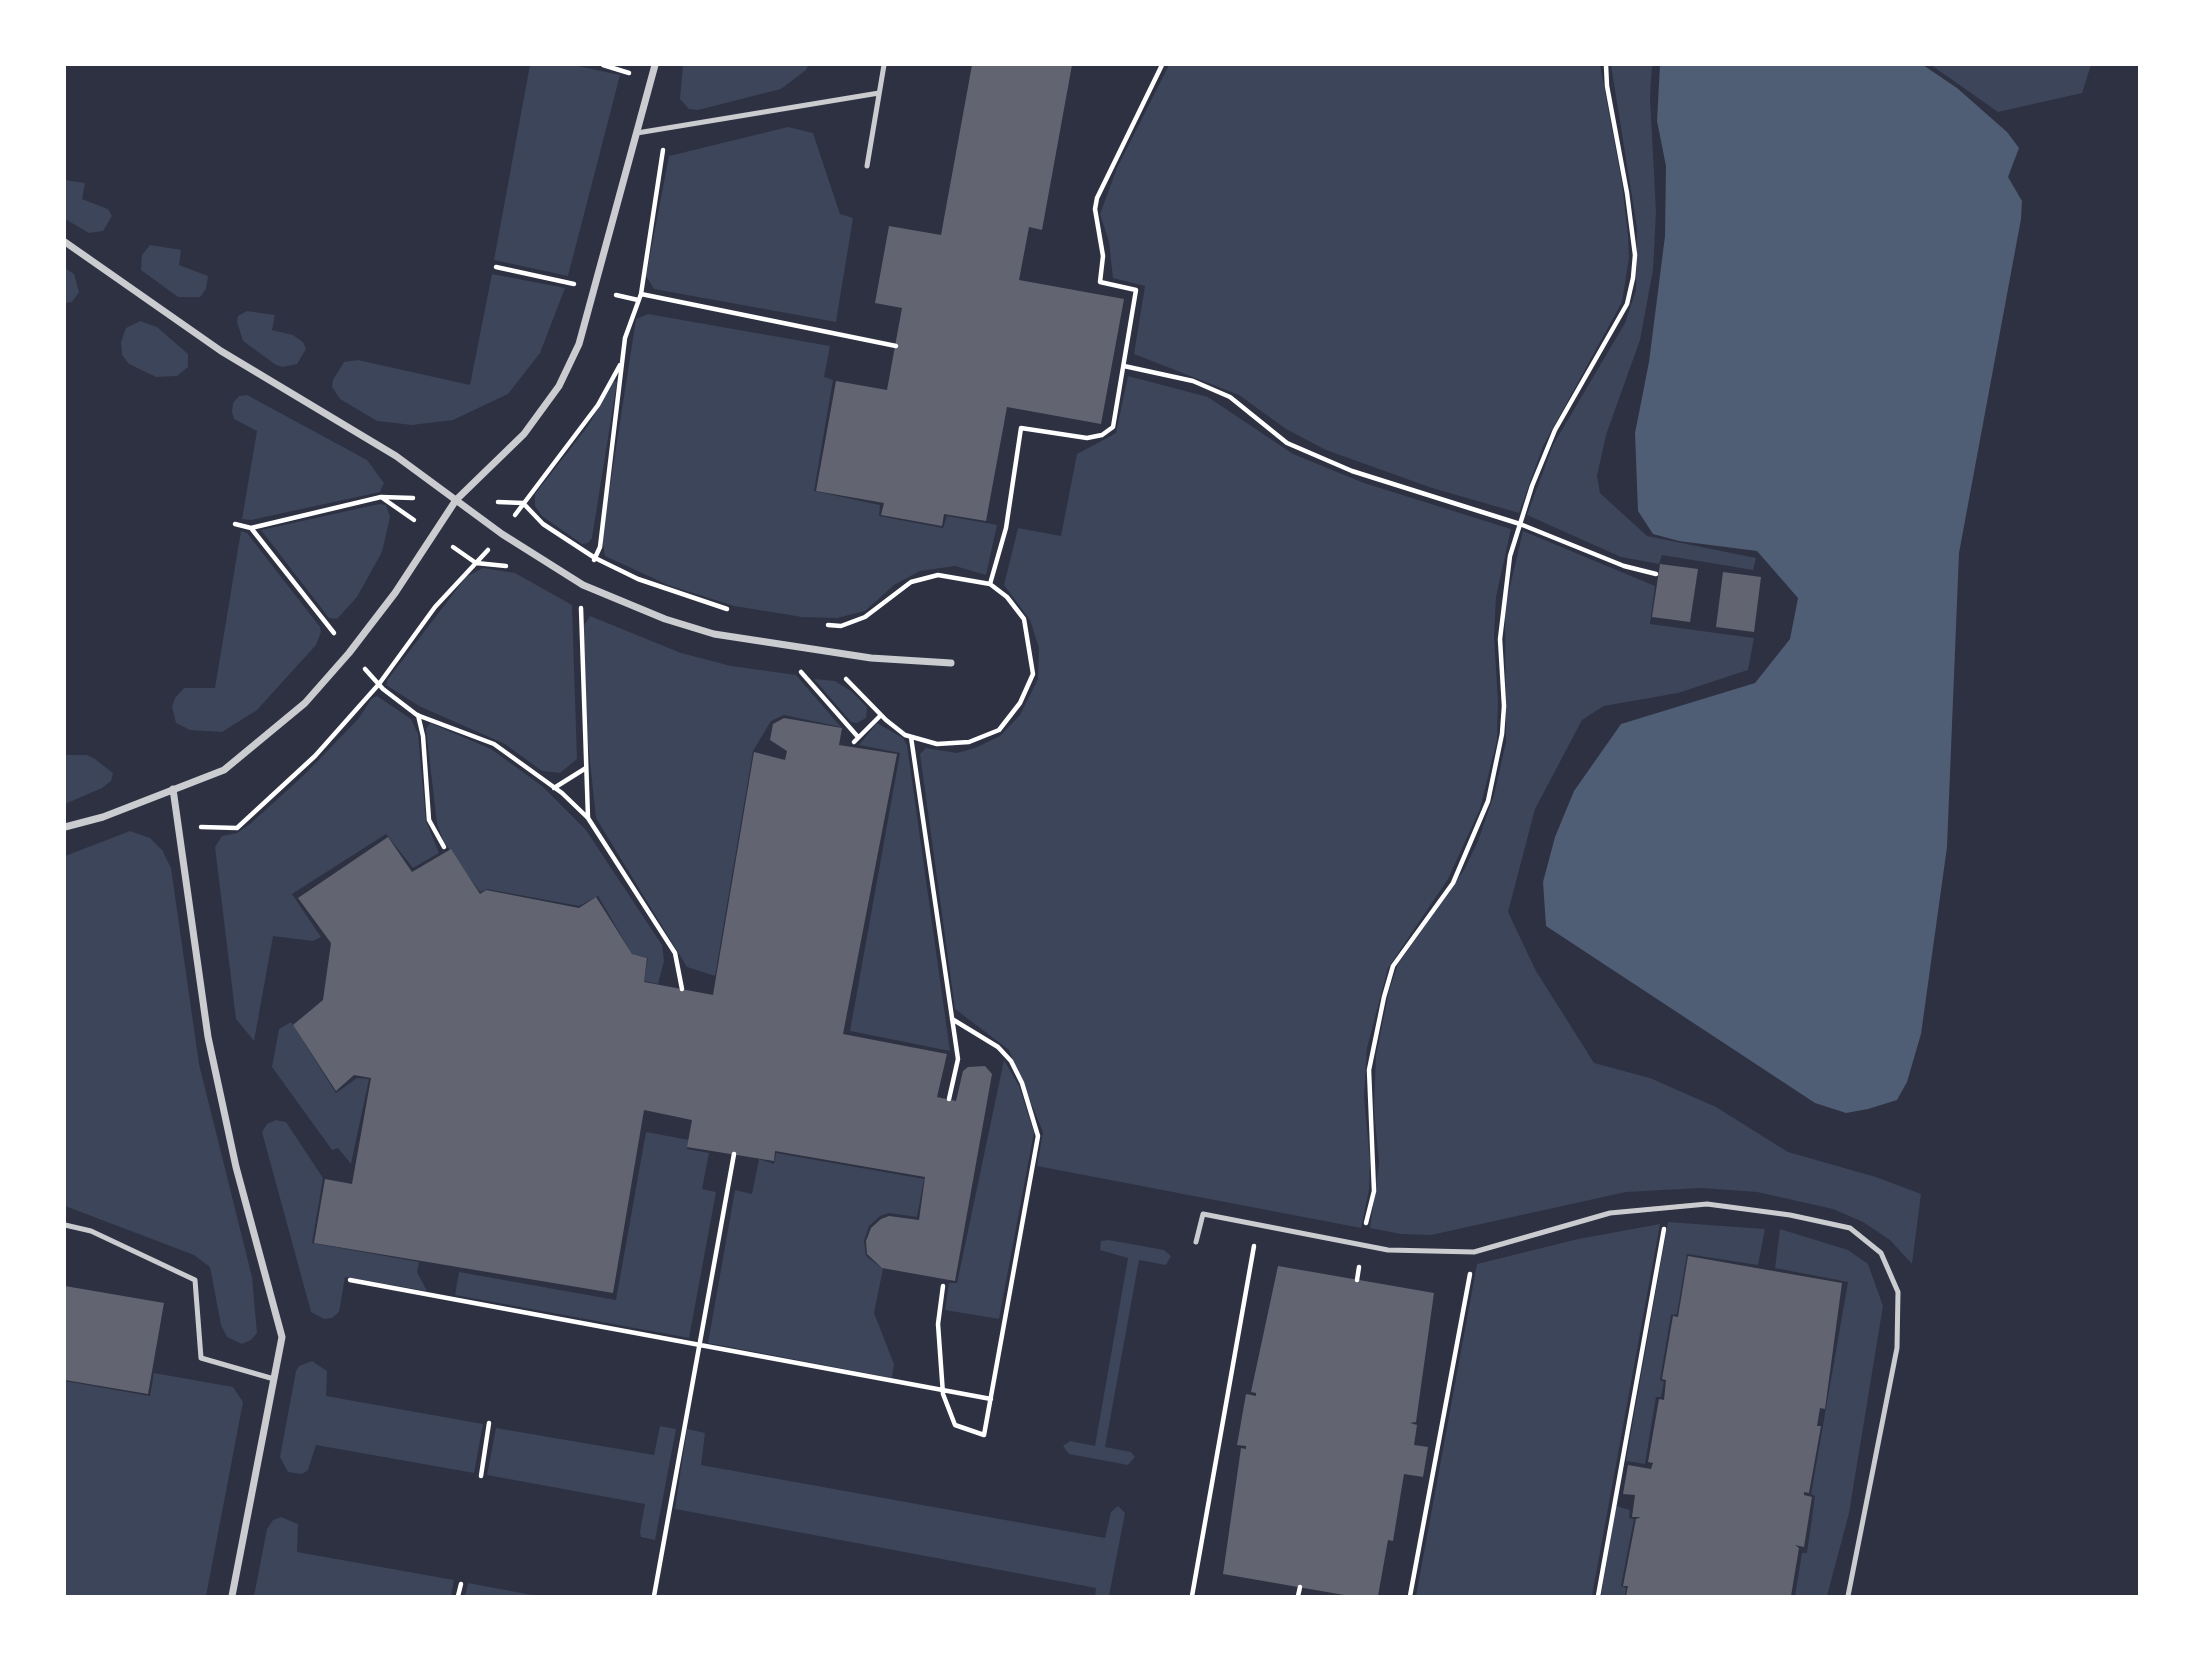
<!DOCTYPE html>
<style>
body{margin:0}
#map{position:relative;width:2204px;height:1661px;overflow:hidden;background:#2d3142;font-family:Poppins,sans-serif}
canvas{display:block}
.frame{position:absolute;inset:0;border:66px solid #fff;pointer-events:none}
</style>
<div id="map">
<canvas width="2204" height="1661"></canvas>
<div class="frame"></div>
</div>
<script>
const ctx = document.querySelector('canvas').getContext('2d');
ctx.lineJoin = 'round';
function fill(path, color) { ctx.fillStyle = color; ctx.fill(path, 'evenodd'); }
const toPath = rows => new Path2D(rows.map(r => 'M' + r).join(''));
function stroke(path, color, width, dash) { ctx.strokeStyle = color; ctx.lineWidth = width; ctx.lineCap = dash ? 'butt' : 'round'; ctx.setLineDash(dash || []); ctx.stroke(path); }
fill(toPath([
 [530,65,573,65,620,75,568,276,494,260],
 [683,65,808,65,806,70,781,89,698,110,689,109,680,99],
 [1169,65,1600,65,1622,183,1628,235,1629,258,1622,302,1543,446,1519,513,1432,488,1326,450,1286,429,1239,395,1134,354,1145,286,1113,278,1109,242,1100,214,1117,168],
 [1611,65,1652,65,1650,97,1656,212,1653,270,1640,340,1606,435,1597,476,1600,493,1647,536,1756,558,1753,570,1662,555,1659,564,1621,557,1527,515,1553,445,1625,323,1636,290,1637,228],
 [1931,65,2091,65,2082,93,1998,112],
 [788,127,813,133,840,214,853,218,836,322,654,289,646,276,669,156],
 [65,180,85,183,82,199,108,209,112,216,103,231,89,233,65,219],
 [150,245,181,250,179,265,208,276,206,289,200,297,178,297,141,270,142,255],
 [65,268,74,274,79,292,72,302,65,303],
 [492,274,565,288,540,353,508,394,453,420,412,425,377,421,340,399,332,387,333,380,344,362,358,360,470,385],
 [247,311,275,315,272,330,293,335,303,342,306,349,297,364,283,367,276,365,243,341,237,322,238,316],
 [648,314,830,346,824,377,833,380,814,491,880,505,879,516,943,528,947,516,997,525,986,575,955,566,920,571,894,585,865,611,837,618,802,617,734,606,668,585,605,556,602,538,636,319],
 [140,321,157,327,188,354,188,367,177,376,156,377,129,364,122,355,121,342,126,328],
 [1128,376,1208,397,1293,454,1364,483,1511,529,1496,597,1494,638,1498,700,1497,740,1480,809,1448,879,1388,968,1367,1048,1364,1097,1370,1161,1369,1190,1361,1228,1037,1166,1043,1132,1009,1050,955,1009,920,754,926,748,957,753,975,748,1000,736,1020,715,1038,679,1039,648,1030,620,1004,585,1018,528,1061,536,1077,454,1116,433],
 [613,381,617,382,592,538,588,543,582,544,542,516,535,506,535,494,588,426],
 [247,395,367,460,384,483,380,492,251,520,242,519,257,431,234,419,232,412,233,403,239,396],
 [379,504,386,505,390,517,382,552,357,597,337,619,329,618,261,530],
 [241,531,247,533,320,627,321,632,316,645,257,710,222,732,190,730,176,723,172,707,175,698,184,688,215,688],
 [1523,531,1655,586,1650,624,1754,638,1748,670,1678,693,1604,706,1582,720,1535,809,1508,912,1536,971,1594,1063,1650,1078,1716,1107,1788,1152,1876,1177,1921,1194,1912,1264,1890,1240,1863,1222,1833,1209,1757,1192,1701,1188,1626,1192,1431,1235,1401,1234,1370,1228,1379,1163,1374,1109,1376,1055,1389,991,1398,964,1464,870,1478,841,1494,795,1506,742,1505,608],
 [483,568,515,573,572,605,577,759,560,773,542,771,505,744,419,706,386,685,388,679,466,577],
 [590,616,681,653,731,666,796,675,841,727,784,715,771,721,753,751,715,976,687,967,596,818,588,743,583,627],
 [814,679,835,681,851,691,867,707,866,718,857,723,851,722],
 [377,696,411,719,418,734,426,821,439,853,413,868,386,834,292,894,321,937,313,941,273,936,254,1041,236,1019,215,847,222,836,237,833,250,824,304,775,359,718,371,699],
 [430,723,491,749,542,786,586,830,662,945,664,961,658,984,644,981,648,958,632,954,598,896,579,906,487,889,480,892,444,842,437,824,426,729],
 [877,723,903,738,907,745,950,1051,850,1031,900,753,859,745],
 [65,755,87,755,95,759,113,773,111,781,102,788,65,804],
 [130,831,150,838,162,850,171,868,199,1064,252,1277,257,1333,251,1340,242,1344,227,1337,221,1325,210,1267,194,1255,65,1206,65,856],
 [291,1022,336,1093,357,1078,369,1079,351,1164,338,1148,332,1150,272,1067,279,1029],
 [1004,1060,1019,1086,1034,1132,999,1319,945,1310,949,1283,957,1283],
 [276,1120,286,1122,323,1178,312,1243,419,1262,417,1272,427,1291,345,1277,339,1312,332,1318,324,1319,311,1312,262,1132,267,1124],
 [646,1132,689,1140,687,1149,709,1153,702,1189,716,1192,689,1338,455,1295,459,1272,616,1300],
 [776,1153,924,1179,917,1217,889,1213,880,1216,869,1226,864,1241,866,1256,883,1269,874,1313,894,1364,892,1378,708,1343,735,1190,752,1194,759,1159,774,1164],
 [1668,1222,1765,1229,1758,1265,1687,1254,1677,1314,1671,1315,1660,1380,1664,1382,1661,1397,1656,1397,1645,1464,1626,1461],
 [1660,1224,1592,1596,1416,1596,1477,1264,1578,1239],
 [1780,1229,1848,1250,1868,1264,1883,1306,1849,1513,1827,1596,1795,1596,1802,1553,1807,1553,1815,1496,1811,1494,1848,1282,1775,1268],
 [1109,1240,1164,1250,1171,1256,1166,1265,1139,1260,1105,1447,1131,1452,1135,1457,1128,1465,1069,1454,1063,1446,1070,1441,1095,1446,1128,1258,1100,1250,1101,1241],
 [312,1361,327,1371,326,1396,483,1424,474,1473,316,1445,308,1470,302,1474,288,1472,280,1457,296,1371,299,1366],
 [154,1373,233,1387,243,1402,206,1596,65,1596,65,1381,150,1396],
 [660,1426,676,1429,655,1540,641,1537,640,1532,645,1504,487,1475,496,1428,654,1455],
 [687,1429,705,1433,701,1465,1105,1538,1111,1512,1118,1506,1125,1513,1109,1596,1095,1596,1096,1588,675,1509],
 [1616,1506,1630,1510,1629,1518,1634,1519,1621,1586,1626,1588,1625,1596,1601,1596],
 [281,1517,298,1524,297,1552,454,1580,451,1596,254,1596,267,1529,273,1520],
 [468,1583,537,1596,465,1596]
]), '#3c4559');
fill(toPath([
 [1660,65,1923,65,1957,88,2007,132,2019,148,2008,177,2022,201,2021,219,1959,553,1947,847,1921,1034,1907,1082,1897,1100,1868,1109,1846,1113,1815,1103,1546,926,1543,882,1555,837,1574,791,1621,724,1755,683,1790,639,1798,598,1757,551,1679,541,1653,534,1638,511,1635,433,1649,362,1665,236,1666,166,1657,121]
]), '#4f5d75');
fill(toPath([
 [972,65,1072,65,1042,230,1029,227,1019,280,1124,299,1101,424,1007,407,986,521,944,514,942,526,881,515,884,503,816,491,836,381,887,390,902,308,875,303,889,226,941,235],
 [1660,564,1698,569,1690,622,1652,617],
 [1723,572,1761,577,1754,632,1716,627],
 [784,718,842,728,839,745,897,754,843,1034,947,1054,937,1097,956,1101,963,1071,968,1067,985,1066,992,1074,955,1281,882,1268,867,1254,866,1241,871,1228,881,1219,889,1216,919,1220,925,1177,775,1151,774,1161,687,1147,692,1120,644,1110,613,1293,314,1243,325,1179,352,1184,371,1078,354,1075,336,1091,293,1025,323,1000,331,943,298,898,388,837,412,872,451,849,480,894,486,890,579,908,596,897,632,954,647,958,644,982,713,995,754,752,785,760,787,751,770,740,773,724],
 [1688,1256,1842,1283,1825,1409,1820,1408,1817,1426,1821,1426,1809,1493,1804,1492,1804,1495,1812,1497,1804,1547,1795,1545,1799,1548,1791,1596,1626,1596,1628,1586,1623,1586,1636,1519,1641,1517,1632,1517,1635,1495,1623,1494,1628,1465,1651,1469,1653,1463,1648,1462,1659,1399,1664,1400,1666,1380,1662,1379,1673,1316,1678,1317],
 [1278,1266,1434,1293,1416,1422,1410,1423,1417,1425,1414,1445,1428,1447,1423,1477,1404,1474,1393,1541,1388,1540,1378,1596,1350,1596,1223,1574,1241,1448,1246,1449,1246,1446,1237,1445,1246,1394,1256,1396,1256,1393,1251,1392],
 [65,1286,164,1303,148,1394,65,1380]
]), '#626471');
stroke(toPath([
 [603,65,629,73],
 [496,267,574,284],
 [641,294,663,150],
 [616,295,638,300],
 [1124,366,1193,381,1230,397,1287,443,1352,471,1520,524,1624,566,1656,574],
 [381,497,414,520],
 [498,502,523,503,543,524,595,558,638,579,727,609],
 [515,515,598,405,620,365],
 [235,524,251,528],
 [453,547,476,563,506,566],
 [594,560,600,547,625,338,641,294,896,346],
 [990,584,1006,528,1021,428,1087,438,1102,435,1113,427,1136,290,1100,282,1103,256,1095,209,1097,198,1162,65],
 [581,608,588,818,675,953,682,989],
 [828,625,841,626,865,617,911,582,938,575,990,584,1007,597,1024,619,1033,674,1020,703,999,730,969,742,937,744,905,735,886,720,846,679],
 [334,633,251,528,381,497,413,498],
 [365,669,383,689,417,715,494,744,562,793,588,818],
 [801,672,858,737],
 [418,715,423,736,429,820,444,847],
 [911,737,958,1059,949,1099],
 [854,742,881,715],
 [554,788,586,768],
 [201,827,237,828,315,756,379,684,435,607,488,550],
 [1366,1223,1374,1191,1369,1070,1384,997,1393,966,1453,883,1488,801,1502,734,1504,706,1500,639,1510,556,1532,486,1555,430,1627,304,1633,278,1635,255,1627,193,1607,86,1606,65],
 [350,1280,991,1399],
 [1357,1280,1359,1267],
 [943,1286,938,1324,943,1394,955,1425,984,1435,1038,1136,1022,1083,1011,1061,998,1047,952,1019],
 [481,1476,489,1423],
 [458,1596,461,1584],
 [654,1596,734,1154],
 [1192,1596,1254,1246],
 [1298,1596,1300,1587],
 [1410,1596,1470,1274],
 [1598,1596,1664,1229]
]), '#fff', 4.5);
stroke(toPath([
 [637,133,879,93],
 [867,166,884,65],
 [65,1225,91,1231,195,1280,201,1358,274,1379],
 [1196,1242,1203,1214,1388,1250,1474,1252,1610,1213,1707,1204,1790,1215,1850,1228,1881,1253,1898,1292,1897,1348,1848,1596]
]), '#caccd0', 5);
stroke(toPath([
 [65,242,221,351,396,456,502,534,583,585,665,619,714,634,871,658,951,663],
 [173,789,208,1037,236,1167,282,1337,232,1596],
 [65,827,103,817,224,770,305,703,349,653,395,593,456,500,524,434,559,386,579,344,655,65]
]), '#caccd0', 7);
</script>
